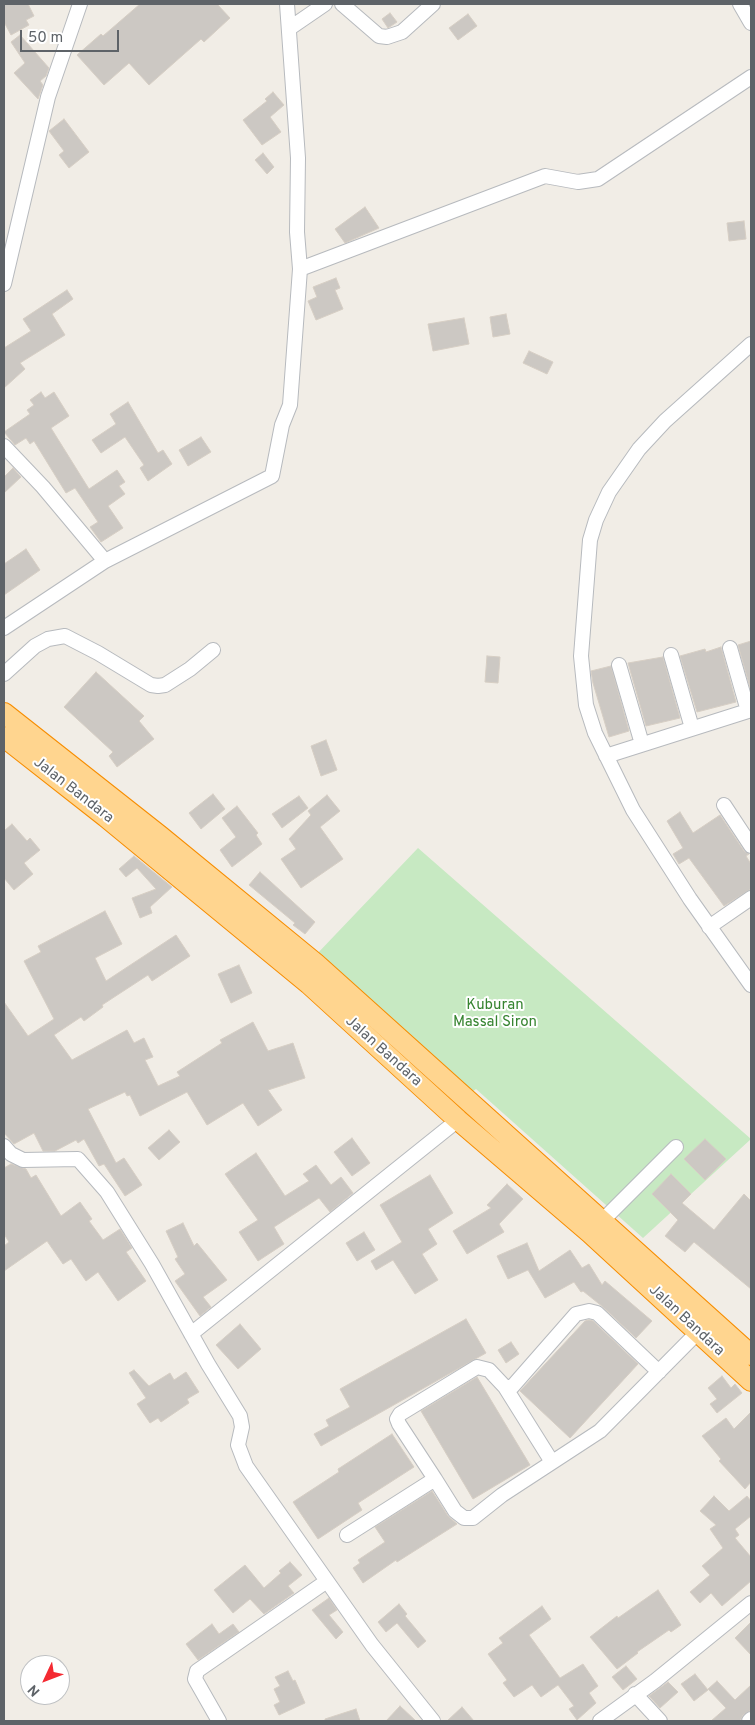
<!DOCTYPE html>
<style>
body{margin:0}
#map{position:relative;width:755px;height:1725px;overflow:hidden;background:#f1ede6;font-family:Overpass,sans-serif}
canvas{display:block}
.frame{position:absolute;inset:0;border:5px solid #5e6368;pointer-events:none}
.north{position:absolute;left:20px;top:1655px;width:50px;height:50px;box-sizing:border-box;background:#fff;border:1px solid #bfc1c3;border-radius:50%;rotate:227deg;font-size:14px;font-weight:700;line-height:20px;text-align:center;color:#5e6368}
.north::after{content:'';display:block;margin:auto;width:18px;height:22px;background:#f42a32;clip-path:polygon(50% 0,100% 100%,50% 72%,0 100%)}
.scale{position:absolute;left:20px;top:30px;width:99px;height:22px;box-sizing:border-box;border:2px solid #5e6368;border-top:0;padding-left:6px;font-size:15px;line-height:18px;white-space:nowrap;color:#5e6368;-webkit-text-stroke:4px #fff;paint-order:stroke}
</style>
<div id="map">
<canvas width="755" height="1725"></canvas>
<div class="frame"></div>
<div class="north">N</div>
<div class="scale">50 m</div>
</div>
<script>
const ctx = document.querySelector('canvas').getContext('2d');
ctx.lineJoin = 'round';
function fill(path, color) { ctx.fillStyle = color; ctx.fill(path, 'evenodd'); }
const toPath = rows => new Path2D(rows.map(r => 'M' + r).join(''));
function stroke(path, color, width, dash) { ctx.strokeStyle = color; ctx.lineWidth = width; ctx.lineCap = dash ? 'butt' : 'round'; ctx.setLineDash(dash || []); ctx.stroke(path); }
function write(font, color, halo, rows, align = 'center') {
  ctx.font = font + ' Overpass,sans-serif'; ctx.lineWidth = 4; ctx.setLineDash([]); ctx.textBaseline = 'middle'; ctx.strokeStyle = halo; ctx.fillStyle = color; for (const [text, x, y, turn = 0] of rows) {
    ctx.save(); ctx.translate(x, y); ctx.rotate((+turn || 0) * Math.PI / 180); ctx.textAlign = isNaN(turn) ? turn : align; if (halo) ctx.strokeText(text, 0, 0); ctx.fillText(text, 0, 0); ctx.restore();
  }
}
fill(toPath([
 [418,848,751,1139,643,1238,476,1089,469,1094,315,956]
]), '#c7e9c2');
const building = toPath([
 [4,4,28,4,34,16,26,20,29,25,11,35,4,22,4,4],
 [140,4,217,4,230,18,204,42,201,39,149,85,129,63,104,85,77,55,101,34,103,36,140,4],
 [390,13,397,22,388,28,382,19,390,13],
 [468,14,477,26,458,40,449,28,468,14],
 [20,35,49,68,46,76,40,81,43,85,38,99,14,73,25,63,11,42,20,35],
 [273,92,284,105,270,117,281,132,262,145,243,120,267,101,265,99,273,92],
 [64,119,89,152,69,168,59,155,64,151,49,131,64,119],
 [263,153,274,167,267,174,255,160,263,153],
 [365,207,379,228,345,243,335,229,365,207],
 [744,221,746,239,729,241,727,223,744,221],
 [336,278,340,288,335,290,343,309,316,320,308,301,317,297,313,287,336,278],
 [67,290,73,299,52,314,65,335,20,363,25,369,4,388,4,348,31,331,23,319,67,290],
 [506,314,510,334,493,337,490,317,506,314],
 [464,318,469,344,433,351,428,324,464,318],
 [529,351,553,362,547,374,523,363,529,351],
 [41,392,45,398,54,392,69,416,51,428,89,489,117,470,125,482,119,486,125,494,108,506,123,528,101,542,90,527,98,522,75,488,66,493,34,441,30,444,26,438,15,445,4,432,30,414,27,410,34,405,30,400,41,392],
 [128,402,158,453,163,450,172,464,148,481,140,468,144,465,125,437,101,453,92,440,116,424,110,414,128,402],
 [201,437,211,452,188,466,179,450,201,437],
 [13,468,21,477,4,493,4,477,13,468],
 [26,549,40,570,4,595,4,564,26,549],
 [751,641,751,691,738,645,751,641],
 [721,647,736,702,697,712,680,656,705,649,706,652,721,647],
 [487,656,500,657,498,683,485,682,487,656],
 [663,657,680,718,646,726,628,663,663,657],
 [611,666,629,731,609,737,593,683,591,671,611,666],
 [96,672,144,716,139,721,154,739,117,767,109,756,113,752,64,707,96,672],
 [326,740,337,770,321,776,311,746,326,740],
 [213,794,225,809,201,829,189,813,213,794],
 [327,795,340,811,320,827,343,859,301,888,281,859,296,849,289,839,311,815,308,811,327,795],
 [299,796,308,808,282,828,272,814,299,796],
 [237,806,258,833,256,835,262,844,232,867,220,850,236,837,222,818,237,806],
 [680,812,693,833,720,815,744,851,749,854,746,856,751,864,751,889,724,906,689,858,679,864,673,854,683,848,667,821,680,812],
 [12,824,27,841,30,838,40,850,24,863,33,874,14,890,4,878,4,831,12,824],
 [134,856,172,887,150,907,152,913,140,918,132,898,156,889,137,868,126,877,119,869,134,856],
 [260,872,315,922,305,934,293,925,295,923,249,885,260,872],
 [105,911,122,944,95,958,106,981,176,935,190,956,152,981,148,975,102,1005,103,1007,84,1021,81,1017,54,1035,72,1060,127,1030,134,1043,144,1038,153,1057,145,1060,158,1086,180,1076,177,1072,222,1043,220,1040,253,1022,268,1051,293,1043,305,1078,268,1090,282,1110,258,1126,243,1103,207,1125,187,1092,140,1116,130,1095,127,1096,125,1092,88,1109,116,1163,124,1158,142,1185,125,1196,104,1164,99,1166,84,1139,78,1143,76,1140,55,1151,43,1151,34,1133,14,1144,4,1133,4,1002,28,1036,54,1019,24,961,41,952,38,946,105,911],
 [239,965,252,993,231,1003,218,974,239,965],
 [169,1130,180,1142,159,1160,148,1148,169,1130],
 [352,1138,370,1163,352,1176,334,1152,352,1138],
 [705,1139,726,1159,705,1180,684,1159,705,1139],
 [256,1153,285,1196,309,1181,303,1174,316,1165,331,1185,341,1177,353,1193,330,1212,319,1198,274,1227,284,1244,258,1261,239,1232,258,1220,225,1174,256,1153],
 [11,1164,26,1169,31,1178,36,1175,61,1216,80,1202,92,1219,89,1221,103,1240,120,1229,132,1248,126,1252,146,1281,118,1301,98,1272,86,1281,71,1259,63,1264,47,1241,4,1271,4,1246,9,1242,4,1234,4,1168,11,1164],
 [671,1174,691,1194,682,1203,714,1230,744,1194,751,1201,751,1289,694,1242,685,1252,665,1236,678,1220,652,1194,671,1174],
 [430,1175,453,1213,428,1229,437,1244,422,1254,438,1280,415,1294,393,1260,376,1270,371,1261,402,1242,380,1205,430,1175],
 [507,1184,523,1199,499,1224,504,1232,467,1254,453,1231,491,1208,487,1205,507,1184],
 [183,1223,194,1246,197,1243,227,1280,203,1297,211,1307,200,1316,175,1281,185,1274,175,1259,178,1257,166,1231,183,1223],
 [364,1232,375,1250,357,1261,346,1243,364,1232],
 [527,1243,539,1271,570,1250,582,1268,589,1264,602,1285,605,1281,652,1321,636,1338,603,1307,583,1291,581,1292,574,1282,545,1298,528,1270,508,1279,497,1256,527,1243],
 [466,1319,486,1353,321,1446,314,1434,329,1426,326,1420,350,1407,340,1389,466,1319],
 [589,1320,593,1321,638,1364,570,1438,520,1391,585,1321,589,1320],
 [240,1324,261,1349,238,1369,216,1345,240,1324],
 [511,1342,519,1354,506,1363,498,1350,511,1342],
 [134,1370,149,1386,170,1373,174,1380,186,1372,199,1392,187,1399,189,1403,161,1422,158,1418,150,1423,137,1404,146,1398,129,1373,134,1370],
 [722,1376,731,1388,735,1384,742,1393,717,1413,710,1404,717,1399,708,1388,722,1376],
 [477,1377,530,1465,473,1499,421,1411,477,1377],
 [751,1412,751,1482,745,1489,719,1461,721,1459,702,1436,726,1418,734,1429,751,1412],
 [392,1434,414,1467,358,1503,362,1510,318,1539,293,1502,339,1472,338,1469,392,1434],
 [432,1491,448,1516,457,1524,397,1562,396,1560,363,1583,353,1568,360,1563,358,1560,385,1542,375,1527,432,1491],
 [714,1496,729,1511,747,1496,751,1501,751,1516,735,1529,739,1535,735,1538,751,1557,751,1581,722,1606,711,1593,700,1603,690,1592,710,1575,702,1566,723,1548,710,1529,716,1525,700,1511,714,1496],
 [290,1562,302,1575,288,1586,294,1593,264,1614,250,1599,233,1613,214,1590,245,1565,264,1588,281,1573,279,1571,290,1562],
 [658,1590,681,1625,671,1632,669,1630,637,1652,638,1653,617,1669,590,1637,617,1616,618,1618,658,1590],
 [329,1598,337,1610,329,1615,343,1632,336,1639,312,1610,329,1598],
 [399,1604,407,1614,405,1616,426,1641,418,1648,397,1623,386,1632,378,1622,399,1604],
 [542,1606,551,1619,529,1635,560,1678,583,1664,598,1686,589,1693,596,1703,577,1720,569,1709,574,1706,558,1685,541,1697,532,1685,514,1697,503,1683,507,1680,488,1654,503,1643,499,1638,542,1606],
 [751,1622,751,1655,735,1638,751,1622],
 [212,1624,219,1634,233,1624,239,1632,198,1660,186,1644,212,1624],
 [626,1666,637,1679,623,1690,612,1677,626,1666],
 [288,1671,293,1681,295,1680,305,1703,279,1715,274,1705,280,1702,274,1689,280,1686,275,1677,288,1671],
 [695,1674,708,1690,694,1701,681,1684,695,1674],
 [717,1681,735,1700,751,1685,751,1710,743,1715,740,1721,711,1721,726,1708,708,1689,717,1681],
 [668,1682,678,1692,660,1708,649,1696,668,1682],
 [400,1706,416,1721,386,1721,400,1706],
 [462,1707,474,1721,447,1721,462,1707],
 [356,1709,360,1721,325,1721,325,1719,356,1709]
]);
fill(building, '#ccc8c3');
stroke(building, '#d6cec4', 1);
const minor = toPath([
 [342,4,379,36,387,37,402,32,433,4],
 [740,4,751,23],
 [290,28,325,4],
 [300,269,545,176,578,182,598,179,751,77],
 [4,284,48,97,80,4],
 [751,344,665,421,639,449,609,492,596,520,590,540,581,656,586,705,595,733,633,810,690,899,751,985],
 [4,446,43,487,105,561],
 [4,628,105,561,272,476,282,425,290,405,300,269,297,232,298,158,287,4],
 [730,648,748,711],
 [671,655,692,728],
 [619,665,642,744],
 [4,674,35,646,48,639,65,636,98,653,151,685,158,686,165,685,190,669,213,650],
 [606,756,751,710],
 [724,805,751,846],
 [709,927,751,898],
 [4,1146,11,1154,23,1160,78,1159,107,1192,152,1264,208,1364,240,1416,242,1427,238,1445,246,1466,372,1645,433,1721],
 [596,1227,676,1147],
 [191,1334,458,1120],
 [505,1387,552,1462],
 [435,1479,399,1424,397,1419,400,1414,477,1367,489,1370,505,1387,512,1387,576,1314,589,1311,597,1313,659,1372],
 [347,1535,435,1479,455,1511,464,1518,473,1518,502,1495,600,1431,698,1332],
 [635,1694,660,1721],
 [219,1721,195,1679,197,1671,327,1581],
 [600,1721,655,1681,751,1603],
 [749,1721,751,1719]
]);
const highway = toPath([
 [4,713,160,836,315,963,751,1355],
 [4,737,106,817,309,984,458,1120,590,1233,751,1381]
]);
stroke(minor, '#b7babe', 16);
stroke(highway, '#f78d00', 22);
stroke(minor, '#fff', 14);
stroke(highway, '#ffd58f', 20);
write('15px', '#5e6368', '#fff', [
 ["Jalan Bandara",73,791,38],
 ["Jalan Bandara",383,1052,42],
 ["Jalan Bandara",686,1321,43]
]);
write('15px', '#368430', '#fff', [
 ["Kuburan",495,1006],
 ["Massal Siron",495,1023]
]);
</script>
